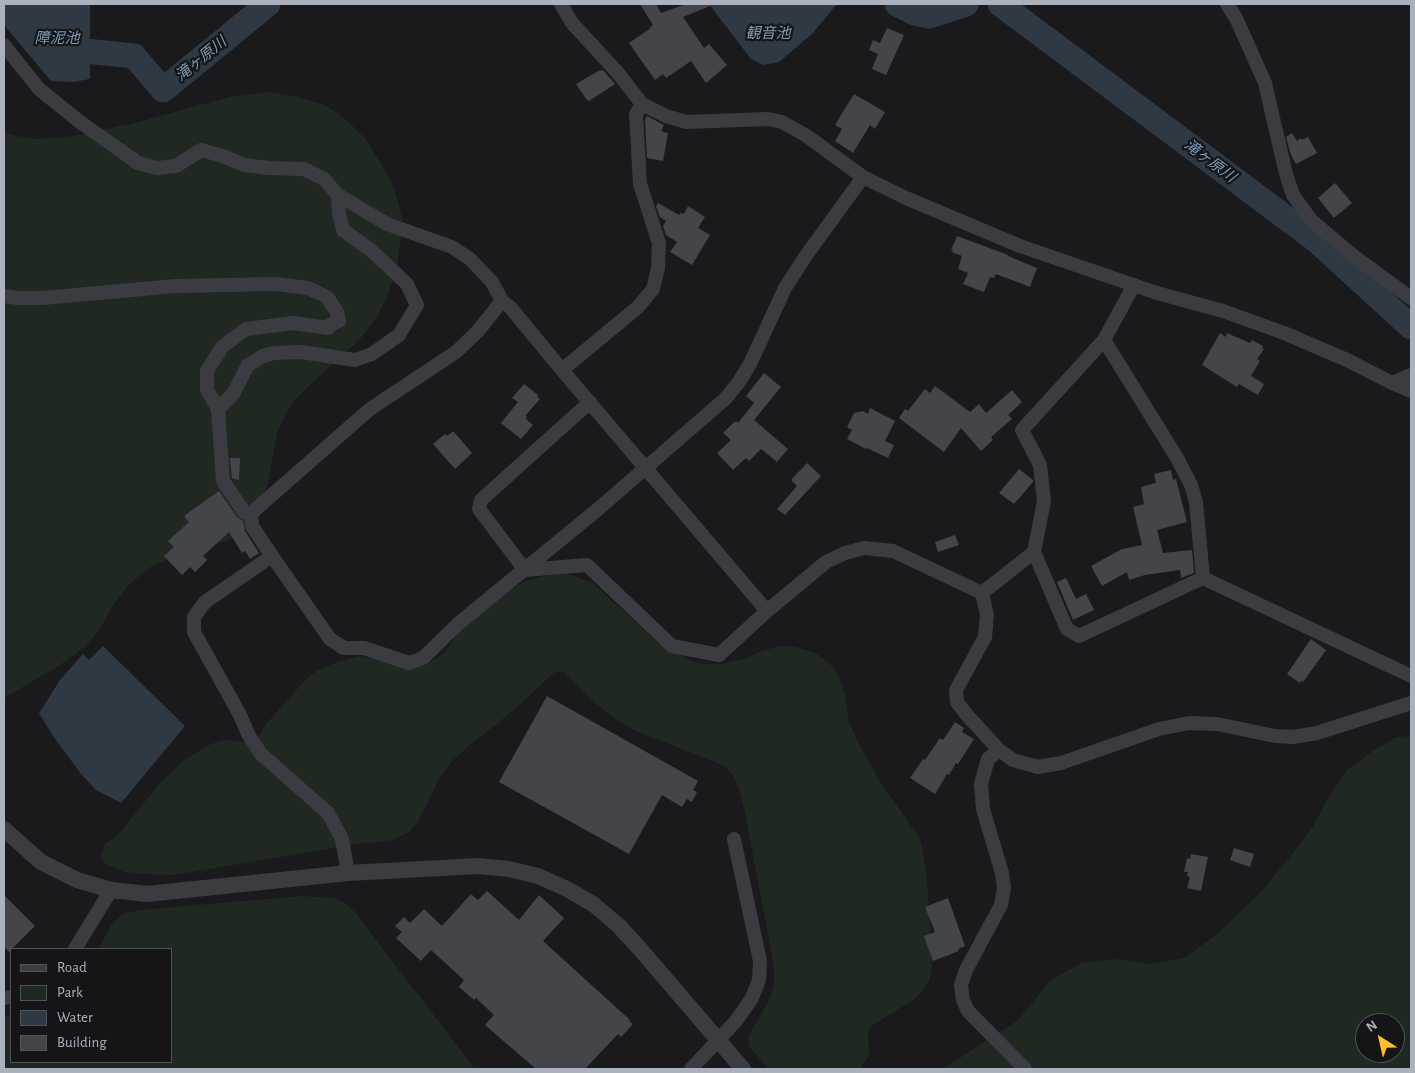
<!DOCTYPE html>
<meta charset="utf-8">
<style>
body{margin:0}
#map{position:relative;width:1415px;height:1073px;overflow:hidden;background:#1a1a1d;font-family:"Alegreya Sans",sans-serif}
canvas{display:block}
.frame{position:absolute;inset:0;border:5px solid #acb1be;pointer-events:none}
.legend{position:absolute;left:10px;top:948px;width:162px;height:115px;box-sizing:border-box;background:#151518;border:1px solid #51535a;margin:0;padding:6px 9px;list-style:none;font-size:15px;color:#acb1be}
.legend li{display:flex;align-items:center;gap:10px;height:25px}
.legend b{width:25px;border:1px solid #51535a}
.north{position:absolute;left:1355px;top:1013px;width:50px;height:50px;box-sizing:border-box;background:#151518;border:1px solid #51535a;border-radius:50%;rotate:325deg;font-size:14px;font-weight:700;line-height:20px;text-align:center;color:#acb1be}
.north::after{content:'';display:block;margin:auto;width:18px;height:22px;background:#ffbd30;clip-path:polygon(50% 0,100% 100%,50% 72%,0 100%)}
</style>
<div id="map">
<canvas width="1415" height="1073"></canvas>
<div class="frame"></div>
<ul class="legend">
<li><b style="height:6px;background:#3b3c42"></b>Road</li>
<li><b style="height:14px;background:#1f2921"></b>Park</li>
<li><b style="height:14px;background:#2e3943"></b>Water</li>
<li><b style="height:14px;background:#44454a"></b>Building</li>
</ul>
<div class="north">N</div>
</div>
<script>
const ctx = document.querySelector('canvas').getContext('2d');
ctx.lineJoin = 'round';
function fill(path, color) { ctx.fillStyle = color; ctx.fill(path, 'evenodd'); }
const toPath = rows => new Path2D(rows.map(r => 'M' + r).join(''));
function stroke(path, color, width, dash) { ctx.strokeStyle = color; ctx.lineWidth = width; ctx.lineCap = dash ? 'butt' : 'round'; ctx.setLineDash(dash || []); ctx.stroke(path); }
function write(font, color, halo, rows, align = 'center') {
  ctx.font = font + ' "Alegreya Sans","Noto Sans JP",sans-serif'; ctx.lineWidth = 4.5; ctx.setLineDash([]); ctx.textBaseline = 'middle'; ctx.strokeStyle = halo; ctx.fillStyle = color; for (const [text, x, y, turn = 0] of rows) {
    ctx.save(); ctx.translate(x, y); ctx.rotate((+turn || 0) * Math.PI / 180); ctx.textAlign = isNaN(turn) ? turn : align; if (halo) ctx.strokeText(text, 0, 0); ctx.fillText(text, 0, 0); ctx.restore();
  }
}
fill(toPath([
 [267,92,292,96,323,104,342,116,363,136,384,168,394,188,403,221,397,266,389,292,378,315,360,339,314,381,296,399,285,415,277,434,268,483,260,507,254,519,235,537,214,545,171,558,152,566,129,584,112,607,100,629,86,646,60,665,4,698,4,131,11,135,36,139,69,137,131,124,229,97],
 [567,574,593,583,659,644,692,661,704,664,721,664,744,659,762,651,780,646,796,647,817,654,832,666,839,677,845,694,849,722,859,744,879,780,919,837,922,847,927,879,932,967,929,981,922,992,913,1000,870,1027,868,1034,869,1056,860,1069,769,1069,749,1047,748,1040,752,1029,768,1003,774,986,774,966,744,808,739,788,732,774,724,766,713,761,638,732,623,724,596,704,564,672,558,671,552,674,526,699,497,724,474,741,452,761,439,779,419,820,411,831,391,841,364,843,174,875,141,874,124,872,104,863,101,855,104,845,116,837,161,782,184,760,211,744,225,740,246,742,257,739,267,723,307,678,320,669,335,663,358,656,385,660,407,665,423,666,444,653,474,611,503,596,523,582,544,576],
 [1411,736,1411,1069,943,1069,1018,1020,1050,981,1081,963,1117,959,1151,964,1184,958,1215,936,1260,893,1288,859,1312,828,1330,795,1348,769,1373,751,1396,737],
 [1365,1023,1395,1023,1395,1053,1365,1053],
 [302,896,334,898,345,903,354,911,475,1069,4,1069,4,1018,11,1014,11,1062,171,1062,171,949,99,949,111,925,123,914,139,910]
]), '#1f2921');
fill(toPath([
 [4,4,90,4,90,79,73,82,51,81,4,25],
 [709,4,837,4,812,34,779,62,763,65,751,59],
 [103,646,185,726,121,803,96,790,81,774,53,736,39,713,60,680,83,654,89,660]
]), '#2e3943');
stroke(toPath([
 [897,4,915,13,929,16,966,4],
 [1000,4,1317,241,1411,327],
 [56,48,134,56,163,90,268,4]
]), '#2e3943', 25);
fill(toPath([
 [640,4,656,4,661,13,686,4,715,4,683,17,704,48,709,44,727,65,706,83,691,61,666,78,663,74,655,80,629,43,651,28,650,27,653,25],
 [887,28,904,35,886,75,872,69,878,54,869,50,873,40,880,43],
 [600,70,601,71,603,70,615,84,589,101,587,100,576,84],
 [854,94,885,112,875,129,870,125,853,153,835,141,842,129,835,125],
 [647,116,664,125,661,131,668,133,663,161,647,158,645,120],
 [1292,133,1297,141,1301,138,1302,140,1308,137,1317,153,1296,164,1291,155,1286,137],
 [1335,183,1352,203,1334,218,1318,198],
 [658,203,679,215,681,213,684,214,688,206,705,217,698,228,710,235,692,265,670,252,677,242,666,235,663,226,666,221,660,217,656,206],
 [957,236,1008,255,1008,256,1037,268,1030,287,996,274,994,278,990,277,984,292,963,284,968,273,958,269,962,256,952,252,953,250,951,250],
 [1220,333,1226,337,1227,333,1250,343,1252,340,1263,346,1262,348,1264,349,1257,359,1260,361,1251,376,1264,384,1258,395,1239,384,1237,387,1202,365],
 [764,373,781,387,754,420,788,449,777,462,761,449,749,461,746,458,733,470,717,453,731,440,723,433,733,423,737,421,738,423,754,403,746,396],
 [524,384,538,395,537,396,540,399,525,416,527,417,526,419,533,425,521,439,501,423,518,402,512,398],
 [935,386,970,412,979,404,986,413,1012,390,1022,402,1008,415,1012,419,991,437,993,440,981,451,961,428,944,452,899,418,905,409,908,411,925,389,930,393],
 [870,408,895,421,885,441,894,445,888,458,867,448,866,449,847,439,852,430,847,427,854,413,863,411,868,414],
 [452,432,454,432,472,453,455,469,433,444,445,434,447,436],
 [230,458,240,458,239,480,232,478],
 [807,463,821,476,785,515,777,509,797,486,791,480],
 [1019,469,1033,480,1033,482,1014,504,999,493],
 [1171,470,1173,480,1176,479,1187,522,1157,530,1163,553,1192,550,1194,573,1181,578,1180,570,1145,575,1129,580,1127,572,1102,586,1091,566,1122,549,1142,545,1133,507,1144,504,1141,487,1156,483,1154,474],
 [219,491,237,517,243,521,245,531,259,553,250,559,245,551,242,553,229,532,203,556,207,560,195,572,190,567,182,575,164,556,174,547,168,541,189,522,184,516],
 [955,535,959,545,938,552,935,542],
 [1066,578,1076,599,1086,594,1094,610,1073,620,1057,582],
 [1311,639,1326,650,1303,682,1302,680,1300,683,1287,674],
 [547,696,698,781,693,790,697,792,692,802,687,799,682,807,662,795,629,854,499,782],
 [955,722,964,728,962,732,974,739,958,764,956,763,949,775,947,774,935,794,910,778,923,759,925,760,940,738,943,740],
 [1234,848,1254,854,1250,867,1230,860],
 [1191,854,1208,857,1201,891,1187,888,1190,877,1187,876,1188,872,1184,872,1187,858,1190,859],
 [487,891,519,920,539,895,564,918,543,941,630,1020,629,1021,633,1024,621,1037,618,1034,585,1069,536,1069,485,1025,494,1015,476,998,474,1000,459,987,464,980,431,950,421,961,396,938,402,932,395,926,404,917,410,923,424,909,442,926,471,894,478,900],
 [4,895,35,926,9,952,4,947],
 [948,898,965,946,958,949,959,951,933,961,924,936,935,932,925,907]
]), '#44454a');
stroke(toPath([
 [561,4,572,23,618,73,642,104,666,116,686,122,768,119,782,122,807,136,863,177,906,198,1020,246,1157,293,1223,311,1284,333,1347,360,1392,383,1411,375],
 [1227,4,1236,18,1265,83,1286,174,1293,195,1311,220,1356,258,1411,298],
 [4,45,39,89,80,122,138,163,157,168,176,166,201,150,223,156,244,165,268,168,304,169,324,179,338,195,387,224,452,247,470,259,492,282,502,301,510,307,562,370],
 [642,104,636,114,640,184,659,243,658,268,653,289,638,307,562,370,767,611,826,562,845,553,864,548,893,551,982,593,987,615,985,637,956,690,957,702,966,714,999,750,1013,760,1038,767,1061,763,1159,729,1189,723,1217,724,1275,736,1293,737,1317,733,1411,703],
 [4,296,18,298,43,298,176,286,275,284,308,288,327,297,337,312,339,321,328,326,328,328,294,323,246,329,222,347,207,371,207,390,218,409,223,481,244,512,251,515],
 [502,301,477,332,456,352,370,409,256,509,251,515,252,526,272,556,330,639,344,648,364,648,409,663,423,658,459,623,597,510,725,399,739,382,750,364,785,288,805,257,863,177],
 [1104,340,1177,458,1191,485,1196,502,1203,578,1079,636,1067,629,1034,552,1044,501,1040,465,1022,430,1104,340],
 [1104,340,1134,285],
 [1392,383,1411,391],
 [590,402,481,500,479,509,525,570,587,565,672,646,719,655,767,611],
 [218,409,233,394,248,365,263,356,274,353,301,352,355,360,372,354,399,335,417,305,407,284,372,251,343,230,339,213,338,195],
 [272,556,205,602,194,617,194,632,240,715,248,734,261,754,328,813,342,839,348,873],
 [1203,578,1411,676],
 [982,593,1034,552],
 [999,750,988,759,981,784,983,809,1002,873,1004,888,1001,905,966,970,961,985,963,1000,968,1011,1025,1069],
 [75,949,111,890],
 [4,998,11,997],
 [691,1069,736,1021,752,998,759,980,760,961,734,839]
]), '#3b3c42', 14);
stroke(toPath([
 [4,829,41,862,77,880,111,890,147,894,348,873,442,868,478,866,509,869,538,876,567,889,593,904,619,926,640,949,743,1069]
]), '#3b3c42', 16);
write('italic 15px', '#809fbb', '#151518', [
 ["観音池",768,33],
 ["障泥池",57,38],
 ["滝ヶ原川",201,59,-39],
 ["滝ヶ原川",1210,161,37]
]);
</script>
